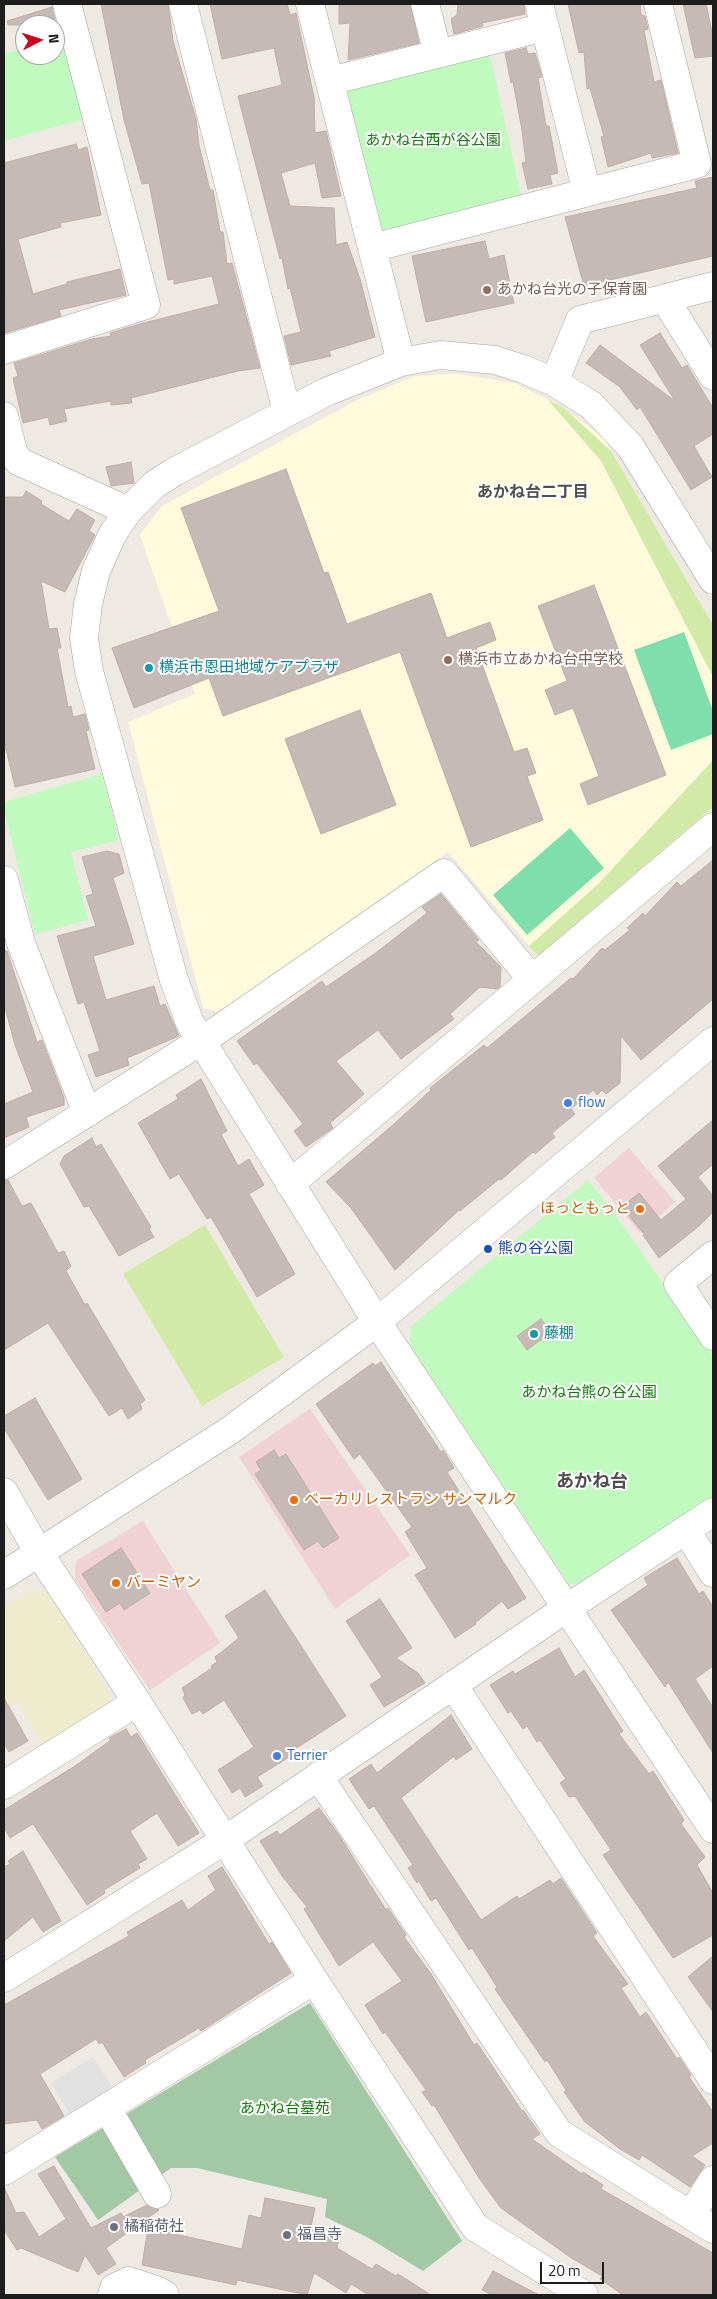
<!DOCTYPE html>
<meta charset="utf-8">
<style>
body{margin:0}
#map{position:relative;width:717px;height:2299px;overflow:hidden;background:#eee9e2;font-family:"Titillium Web",sans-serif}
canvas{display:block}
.frame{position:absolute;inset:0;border:5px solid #1d1d1d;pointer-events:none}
.north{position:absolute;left:15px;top:15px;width:50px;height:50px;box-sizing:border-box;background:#fff;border:1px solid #a5a5a5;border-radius:50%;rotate:85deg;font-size:14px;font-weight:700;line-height:20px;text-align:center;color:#1d1d1d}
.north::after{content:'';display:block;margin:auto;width:18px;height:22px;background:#ca001b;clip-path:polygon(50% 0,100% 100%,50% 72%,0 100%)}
.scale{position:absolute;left:540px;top:2262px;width:64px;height:22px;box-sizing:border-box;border:2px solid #1d1d1d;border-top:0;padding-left:6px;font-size:15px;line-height:18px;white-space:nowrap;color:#1d1d1d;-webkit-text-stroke:4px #fff;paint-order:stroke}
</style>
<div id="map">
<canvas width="717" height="2299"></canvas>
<div class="frame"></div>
<div class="north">N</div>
<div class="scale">20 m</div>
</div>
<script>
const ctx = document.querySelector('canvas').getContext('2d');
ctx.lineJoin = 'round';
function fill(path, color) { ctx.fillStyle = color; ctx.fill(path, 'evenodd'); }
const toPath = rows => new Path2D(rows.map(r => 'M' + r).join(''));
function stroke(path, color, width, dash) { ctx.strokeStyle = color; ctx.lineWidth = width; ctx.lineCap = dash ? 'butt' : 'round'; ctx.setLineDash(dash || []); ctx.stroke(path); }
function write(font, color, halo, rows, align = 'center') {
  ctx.font = font + ' "Titillium Web","Noto Sans JP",sans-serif'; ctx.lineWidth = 4; ctx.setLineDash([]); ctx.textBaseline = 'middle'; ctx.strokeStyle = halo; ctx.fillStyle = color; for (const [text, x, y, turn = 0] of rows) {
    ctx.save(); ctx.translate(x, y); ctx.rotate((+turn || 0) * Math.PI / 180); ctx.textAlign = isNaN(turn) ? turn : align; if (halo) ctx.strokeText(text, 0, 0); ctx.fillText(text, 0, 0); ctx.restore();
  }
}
fill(toPath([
 [629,1148,675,1202,640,1233,594,1178],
 [310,1409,410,1555,335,1609,239,1457],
 [143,1521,220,1643,150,1690,75,1579,76,1561]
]), '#f0d1d4');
fill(toPath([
 [459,374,515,383,564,408,603,437,611,451,713,625,713,807,538,956,448,852,219,1012,203,1008,128,722,195,694,140,535,162,506,357,400,415,376]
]), '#fffadb');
fill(toPath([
 [31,1591,48,1593,111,1696,111,1706,44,1747,18,1702,4,1710,4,1607]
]), '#eeeccd');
fill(toPath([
 [548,400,564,408,611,451,713,625,713,677,601,461],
 [713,760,713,807,538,956,529,946,598,884],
 [205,1225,284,1357,202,1406,123,1274]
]), '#d1eaa7');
fill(toPath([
 [310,2003,462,2241,423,2271,367,2237,325,2217,327,2199,197,2168,171,2168,98,2220,55,2157]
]), '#a3c8a4');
fill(toPath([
 [62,38,84,119,4,141,4,53,25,48,25,55,55,55,55,39],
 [489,51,521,196,380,235,345,86],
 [102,774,119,840,71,852,88,920,35,934,4,811,4,802],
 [588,1180,615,1214,713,1356,713,1500,587,1585,569,1584,410,1345,411,1326]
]), '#c1fabe');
fill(toPath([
 [684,632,713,711,713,734,671,750,634,650],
 [570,828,604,868,527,935,493,895]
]), '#7edfad');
fill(toPath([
 [93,2057,115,2092,72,2117,51,2083]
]), '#e1e1e1');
const building = toPath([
 [101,4,168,4,173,41,196,119,199,145,210,190,213,190,220,232,223,232,227,264,232,263,260,368,238,371,131,398,132,403,111,405,111,401,64,409,67,421,50,425,48,417,23,423,13,378,18,376,14,363,92,339,111,336,110,333,136,325,219,304,212,276,174,284,174,279,168,280,149,183,142,184,124,120,101,4],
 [210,4,287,4,290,15,296,13,314,97,315,133,326,131,341,196,322,198,315,163,281,173,290,206,334,208,336,245,347,242,360,279,375,337,329,351,331,356,291,365,284,336,301,332,290,288,288,289,282,258,280,259,238,96,282,85,274,48,222,59,210,4],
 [339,4,410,4,419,43,348,60,350,23,339,24,339,4],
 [458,4,524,4,525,14,482,23,483,26,454,34,451,19,457,15,458,4],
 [568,4,640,4,641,15,645,16,648,29,644,30,654,82,661,80,678,153,652,158,651,153,608,167,601,137,604,136,590,88,587,89,584,52,579,53,568,4],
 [683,4,706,4,713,37,713,56,695,58,683,4],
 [52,7,56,25,8,25,7,21,52,7],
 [526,48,528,54,535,53,542,77,538,78,546,126,549,126,558,173,550,175,552,184,528,189,522,163,526,162,522,130,513,82,511,83,505,53,526,48],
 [76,144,78,150,87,147,101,215,60,223,61,227,18,239,33,294,67,284,67,282,120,269,126,295,59,310,61,316,5,333,4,163,76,144],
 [713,177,713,256,584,286,565,217,697,188,695,181,713,177],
 [485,241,489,259,504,255,514,303,426,322,412,256,485,241],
 [660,333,682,368,687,365,713,408,713,434,694,446,712,477,691,490,640,407,637,410,620,387,586,363,600,345,675,401,640,345,660,333],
 [131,462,134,483,111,486,106,467,131,462],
 [286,469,324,573,328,572,347,624,431,593,447,638,490,622,496,640,476,648,514,752,527,748,536,773,527,776,543,820,471,847,400,652,223,716,209,678,134,708,112,648,219,611,181,508,286,469],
 [26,491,42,501,41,504,69,521,77,509,95,520,89,531,95,535,65,592,41,581,49,629,57,628,61,648,57,648,68,707,71,706,73,717,85,714,89,730,86,731,95,769,15,787,6,749,4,750,4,497,23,497,26,491],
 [594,585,666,775,588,805,580,784,599,776,573,708,555,715,545,690,567,681,538,606,594,585],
 [360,710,396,805,321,834,285,739,360,710],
 [107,851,119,854,124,873,113,878,134,944,93,956,106,1000,154,986,160,1006,165,1004,179,1036,127,1058,129,1065,96,1077,88,1055,100,1051,84,1002,78,1004,57,936,96,926,86,896,93,894,82,857,107,851],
 [713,860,713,999,641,1060,621,1036,620,1083,606,1094,602,1090,597,1095,593,1090,571,1109,575,1114,552,1133,555,1137,535,1154,533,1152,501,1180,499,1179,460,1211,459,1210,395,1270,351,1208,326,1182,394,1124,431,1090,430,1088,484,1045,487,1048,571,978,573,979,602,948,605,950,630,930,627,928,643,913,645,916,677,882,681,886,713,860],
 [441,894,479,940,476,942,501,967,500,987,497,989,480,987,450,1014,454,1019,401,1059,378,1030,336,1061,364,1094,330,1123,333,1128,306,1147,294,1131,303,1124,257,1063,254,1065,237,1041,322,981,326,987,377,952,427,913,422,907,441,894],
 [4,951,7,951,37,1042,42,1040,64,1098,64,1105,26,1117,29,1127,4,1138,4,1104,33,1092,15,1045,4,1004,4,951],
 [201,1079,227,1131,221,1134,238,1166,249,1159,264,1185,249,1194,295,1274,257,1297,211,1217,207,1219,179,1174,170,1179,138,1123,178,1099,176,1095,201,1079],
 [713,1120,713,1164,698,1177,713,1196,713,1212,699,1226,659,1258,643,1235,644,1234,622,1207,639,1193,661,1220,686,1199,658,1166,713,1120],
 [92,1138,96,1147,101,1144,151,1227,149,1229,154,1237,119,1256,89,1206,84,1207,60,1164,64,1156,92,1138],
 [4,1180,8,1180,22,1206,31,1203,58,1253,64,1251,71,1266,66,1271,85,1305,87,1303,145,1400,140,1404,142,1409,128,1419,122,1408,109,1416,48,1323,4,1350,4,1180],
 [541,1319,551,1332,527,1350,517,1336,541,1319],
 [381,1362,441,1452,443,1450,454,1468,447,1472,526,1598,508,1609,502,1601,475,1623,476,1624,455,1638,415,1575,427,1568,405,1532,412,1527,360,1454,354,1459,316,1404,373,1363,375,1366,381,1362],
 [35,1398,82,1479,48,1500,4,1428,4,1416,35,1398],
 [274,1450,279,1458,286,1454,339,1538,323,1548,318,1541,304,1550,255,1474,261,1470,256,1462,274,1450],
 [121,1548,150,1593,124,1610,120,1603,106,1612,82,1574,121,1548],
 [677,1558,699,1594,703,1591,713,1607,713,1666,695,1679,713,1707,713,1753,668,1682,665,1687,611,1610,648,1585,644,1578,677,1558],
 [265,1590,346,1716,289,1753,291,1756,257,1777,263,1786,245,1797,240,1788,232,1793,218,1770,254,1747,224,1700,203,1714,200,1710,192,1714,183,1698,185,1695,182,1688,212,1668,211,1666,217,1662,215,1657,239,1638,225,1616,265,1590],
 [380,1599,412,1648,396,1658,418,1673,425,1683,384,1707,370,1685,382,1677,346,1621,380,1599],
 [559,1648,575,1677,584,1670,623,1731,619,1734,649,1774,653,1771,684,1820,681,1824,705,1857,697,1865,713,1893,713,1935,673,1958,603,1855,611,1850,575,1796,569,1797,560,1783,566,1779,540,1740,537,1742,527,1726,523,1729,511,1711,508,1713,490,1685,513,1671,515,1674,559,1648],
 [4,1698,28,1741,9,1752,4,1743,4,1698],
 [451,1715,472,1749,456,1760,454,1756,401,1798,481,1920,517,1896,519,1899,550,1880,553,1884,561,1878,597,1933,593,1936,628,1984,621,1988,640,2017,646,2012,677,2059,679,2057,691,2075,689,2077,713,2112,713,2143,692,2156,705,2165,690,2187,642,2155,639,2160,620,2149,585,2122,564,2092,566,2090,547,2060,545,2062,495,1989,497,1987,472,1948,469,1950,436,1898,431,1901,419,1881,417,1883,408,1868,413,1865,374,1806,369,1809,349,1779,371,1764,377,1773,451,1715],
 [126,1729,131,1737,137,1733,199,1833,178,1846,157,1813,130,1831,147,1859,138,1864,140,1868,104,1890,105,1893,87,1905,33,1824,10,1838,4,1827,4,1810,75,1766,111,1740,109,1738,126,1729],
 [319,1808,339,1835,386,1910,388,1908,406,1935,404,1937,431,1974,474,2045,477,2043,522,2111,523,2110,540,2134,532,2139,582,2174,583,2172,603,2185,601,2189,713,2253,713,2295,623,2295,600,2279,602,2276,570,2257,501,2208,479,2178,434,2105,432,2106,422,2092,426,2090,385,2032,383,2034,365,2005,402,1981,373,1942,339,1966,304,1909,307,1907,282,1876,260,1841,277,1831,280,1835,319,1808],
 [23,1851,61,1921,43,1932,33,1917,4,1941,4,1867,10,1864,8,1861,23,1851],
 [222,1867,269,1944,272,1942,291,1973,201,2031,199,2028,145,2060,146,2063,124,2077,102,2042,99,2044,96,2039,40,2074,64,2116,42,2129,37,2120,4,2124,4,2005,129,1936,127,1932,182,1900,188,1910,216,1890,208,1876,222,1867],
 [713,1956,713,2012,688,1977,713,1956],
 [54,2166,91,2228,121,2213,123,2217,147,2205,159,2210,106,2248,116,2264,98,2275,85,2255,78,2272,21,2248,17,2250,4,2230,4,2187,16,2213,24,2212,39,2237,66,2219,38,2174,54,2166],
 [265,2198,315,2208,311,2227,340,2232,337,2248,372,2269,376,2264,396,2276,398,2274,431,2295,369,2295,351,2284,346,2293,314,2273,307,2295,237,2280,236,2285,142,2265,148,2228,242,2249,249,2215,261,2218,265,2198],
 [493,2271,539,2295,492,2295,482,2290,493,2271]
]);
fill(building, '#c6bab6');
stroke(building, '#c0ada4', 1);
const minor = toPath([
 [183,4,287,412],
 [310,4,401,362],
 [425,4,438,54],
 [539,4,587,192],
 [330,81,545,27],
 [372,248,697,164,658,4],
 [665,299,713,376],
 [4,350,146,305,67,4],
 [554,382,580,320,713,286],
 [4,416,13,451,18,461,128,511],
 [713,580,630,446,591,405,554,382,523,369,495,360,441,355,401,362,326,392,174,472,154,485,128,511,112,535,96,571,88,604,84,638,89,671,174,980,190,1023,377,1322,713,1829],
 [4,880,21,943,87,1113],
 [4,1165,212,1034,444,873,531,978],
 [290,1184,713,827],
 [713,1255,678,1284,713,1336],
 [4,1492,39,1553,137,1702,314,1980,475,2227,584,2295],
 [686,1530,713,1573],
 [4,1575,229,1431,377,1322,713,1041],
 [453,1685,713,2080],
 [318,1776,559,2133,713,2229],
 [4,1785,137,1702],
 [4,1978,225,1840,555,1616,713,1512],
 [107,2108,157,2194],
 [4,2171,314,1980],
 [691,2215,713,2180],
 [112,2295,114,2288,129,2281,156,2290,165,2295]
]);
stroke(minor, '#a4a4a4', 29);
stroke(minor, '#fff', 28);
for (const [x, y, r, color] of [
 [487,290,5,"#8d6e63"],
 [448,660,5,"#8d6e63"],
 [149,668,5,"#0f9aa8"],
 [568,1103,5,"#3f7fe0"],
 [640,1209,5,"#e8710a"],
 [488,1249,5,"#1a4fb4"],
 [534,1334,5,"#0f9aa8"],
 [294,1500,5,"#e8710a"],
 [116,1583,5,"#e8710a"],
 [277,1756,5,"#3f7fe0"],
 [114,2227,5,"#6b7280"],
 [287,2235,5,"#6b7280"]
]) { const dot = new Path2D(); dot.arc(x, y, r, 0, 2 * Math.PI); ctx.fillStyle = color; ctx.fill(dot); stroke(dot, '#fff', 2); }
write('15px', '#0f7c09', '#fff', [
 ["あかね台西が谷公園",433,141],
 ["あかね台熊の谷公園",589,1393],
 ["あかね台墓苑",285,2109]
]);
write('15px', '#785e54', '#fff', [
 ["あかね台光の子保育園",497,290],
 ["横浜市立あかね台中学校",458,660]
], 'left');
write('15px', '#0d838f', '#fff', [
 ["横浜市恩田地域ケアプラザ",159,668],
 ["藤棚",544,1334]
], 'left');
write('15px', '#366cbe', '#fff', [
 ["flow",578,1103],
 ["Terrier",287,1756]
], 'left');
write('15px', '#c56008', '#fff', [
 ["ほっともっと",630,1209,"right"],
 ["ベーカリレストラン サンマルク",304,1500],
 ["バーミヤン",126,1583]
], 'left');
write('15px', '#164399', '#fff', [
 ["熊の谷公園",498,1249]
], 'left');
write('15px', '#5b616d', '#fff', [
 ["橘稲荷社",124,2227],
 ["福昌寺",297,2235]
], 'left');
write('bold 16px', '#505050', '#fff', [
 ["あかね台二丁目",533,493]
]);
write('bold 18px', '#505050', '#fff', [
 ["あかね台",592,1483]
]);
</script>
